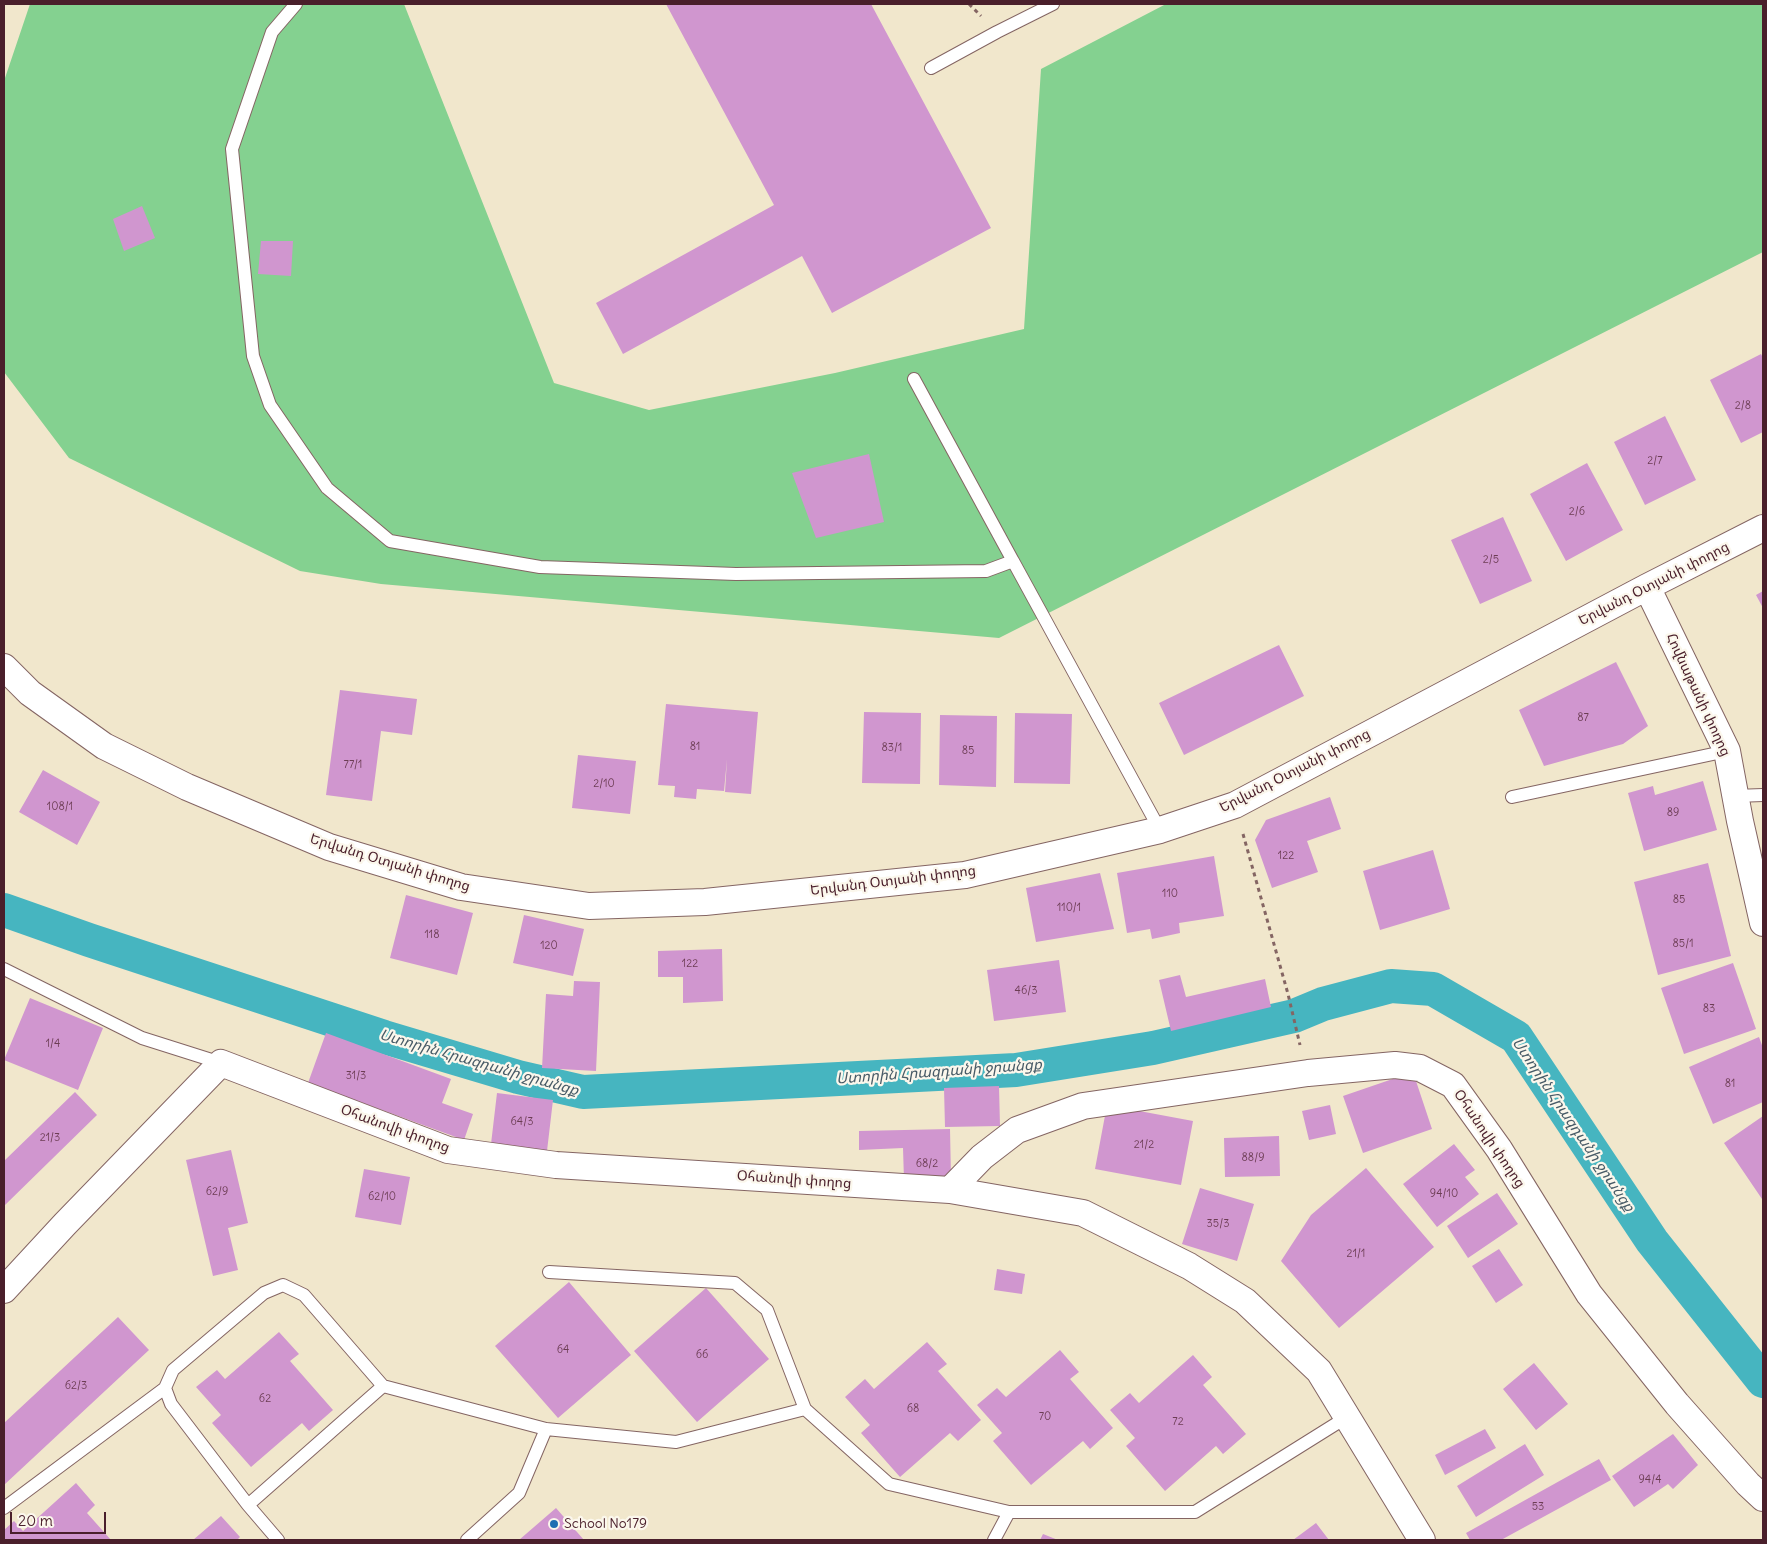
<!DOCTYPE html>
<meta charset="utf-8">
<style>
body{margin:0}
#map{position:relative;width:1767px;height:1544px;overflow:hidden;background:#f1e7cc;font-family:Delius,sans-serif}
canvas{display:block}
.frame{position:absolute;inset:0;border:5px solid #4a1f2b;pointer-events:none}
.scale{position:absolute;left:10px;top:1512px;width:96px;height:22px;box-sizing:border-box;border:2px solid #4a1f2b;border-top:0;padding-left:6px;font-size:15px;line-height:18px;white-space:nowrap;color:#4a1f2b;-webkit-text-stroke:4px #fbf7ec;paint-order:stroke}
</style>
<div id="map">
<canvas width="1767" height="1544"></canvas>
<div class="frame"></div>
<div class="scale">20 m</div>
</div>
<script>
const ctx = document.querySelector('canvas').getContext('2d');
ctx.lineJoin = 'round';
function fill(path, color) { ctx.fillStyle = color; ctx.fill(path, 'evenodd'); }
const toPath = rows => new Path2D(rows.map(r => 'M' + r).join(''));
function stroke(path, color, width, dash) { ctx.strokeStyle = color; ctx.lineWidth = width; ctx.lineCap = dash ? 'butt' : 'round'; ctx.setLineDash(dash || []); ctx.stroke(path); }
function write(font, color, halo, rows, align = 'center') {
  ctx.font = font + ' Delius,"Noto Sans Armenian",sans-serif'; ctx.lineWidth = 4.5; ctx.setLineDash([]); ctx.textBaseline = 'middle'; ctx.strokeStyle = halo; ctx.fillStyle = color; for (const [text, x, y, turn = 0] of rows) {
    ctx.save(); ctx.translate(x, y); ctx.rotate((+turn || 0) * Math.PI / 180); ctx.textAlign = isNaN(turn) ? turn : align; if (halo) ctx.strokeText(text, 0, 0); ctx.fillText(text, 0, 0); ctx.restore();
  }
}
fill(toPath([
 [30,4,404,4,554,383,649,410,835,373,1024,329,1041,69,1166,4,1763,4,1763,252,999,638,381,584,300,571,69,458,4,372,4,81]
]), '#84d190');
stroke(toPath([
 [4,910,89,940,384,1037,518,1077,583,1092,1016,1070,1153,1048,1294,1016,1323,1004,1391,986,1433,989,1516,1037,1652,1241,1763,1381]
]), '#46b5c0', 34);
fill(toPath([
 [666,4,871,4,991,228,832,313,802,256,623,354,596,303,774,205],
 [142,206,155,238,124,251,113,219],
 [261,241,293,241,291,276,258,274],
 [1761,354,1763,358,1763,432,1741,443,1710,380],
 [1665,416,1696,480,1645,505,1614,442],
 [869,454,884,522,816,538,792,473],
 [1587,463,1623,530,1566,561,1530,494],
 [1503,517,1532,581,1480,604,1451,540],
 [1763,591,1763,608,1756,595],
 [1279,645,1304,696,1184,755,1159,703],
 [1616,662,1648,726,1623,744,1544,766,1519,710],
 [340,690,417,699,412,735,381,731,372,801,326,795],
 [666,704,758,712,751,794,725,792,727,759,724,791,697,789,696,799,674,797,675,786,658,785],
 [864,712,921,713,920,784,862,783],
 [1015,713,1072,714,1070,784,1014,783],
 [940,715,997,716,996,787,939,785],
 [578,755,636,761,630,814,572,808],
 [43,770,100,802,77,845,19,812],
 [1703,781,1717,830,1644,851,1628,793,1653,786,1655,795],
 [1330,797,1341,829,1307,841,1318,872,1272,888,1255,840,1266,820],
 [1433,850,1450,909,1380,930,1363,871],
 [1214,856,1224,916,1179,923,1180,933,1152,939,1150,929,1127,933,1117,873],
 [1708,863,1731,956,1658,975,1634,882],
 [1100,873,1114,929,1036,942,1026,888],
 [406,895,473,913,457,975,390,958],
 [524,915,584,929,573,976,513,963],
 [722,949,723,1001,683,1003,683,977,658,977,658,951],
 [1059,960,1066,1012,994,1021,987,970],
 [1733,963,1756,1029,1684,1054,1661,988],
 [1180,975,1186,997,1265,979,1271,1007,1171,1031,1159,980],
 [574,981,600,982,596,1071,542,1068,546,994,573,996],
 [30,998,103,1028,78,1090,4,1060],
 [326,1033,451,1079,442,1103,473,1114,464,1140,308,1083],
 [1759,1037,1763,1048,1763,1102,1713,1124,1689,1067],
 [1413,1072,1432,1129,1363,1153,1343,1096],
 [999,1086,1000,1126,945,1127,944,1088],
 [75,1092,97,1115,4,1206,4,1161],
 [497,1093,553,1100,547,1151,491,1144],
 [1107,1105,1193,1121,1181,1185,1095,1169],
 [1330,1105,1336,1134,1309,1140,1302,1111],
 [1763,1116,1763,1199,1762,1199,1724,1143],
 [950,1129,951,1179,904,1180,903,1148,859,1150,859,1131],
 [1279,1136,1280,1176,1225,1177,1224,1138],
 [1454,1144,1475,1170,1465,1177,1479,1194,1437,1227,1403,1184],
 [231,1150,248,1223,228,1228,238,1270,213,1276,186,1160],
 [1366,1168,1434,1247,1339,1328,1281,1261,1311,1215],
 [364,1169,410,1177,401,1225,355,1217],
 [1200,1188,1254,1204,1237,1261,1182,1244],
 [1497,1193,1518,1224,1468,1258,1447,1226],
 [1499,1249,1523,1285,1496,1303,1472,1266],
 [997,1269,1025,1274,1022,1294,994,1290],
 [569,1282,631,1355,558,1418,495,1346],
 [706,1288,769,1359,697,1422,634,1351],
 [118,1317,149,1350,4,1485,4,1423],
 [279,1332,299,1354,290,1361,333,1410,309,1431,302,1423,251,1467,212,1423,221,1415,196,1387,217,1370,225,1379],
 [927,1342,947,1364,938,1371,981,1420,958,1441,950,1433,900,1477,861,1433,870,1425,845,1397,865,1379,874,1389],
 [1060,1350,1079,1372,1070,1379,1113,1428,1090,1449,1083,1441,1031,1485,993,1441,1002,1433,977,1405,997,1388,1006,1397],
 [1193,1355,1212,1377,1203,1385,1246,1434,1223,1454,1216,1446,1165,1491,1126,1446,1135,1438,1110,1410,1130,1393,1139,1403],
 [1534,1363,1568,1404,1536,1430,1503,1389],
 [1485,1429,1496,1448,1445,1475,1435,1455],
 [1673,1434,1698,1465,1673,1489,1668,1484,1634,1507,1612,1476],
 [1525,1444,1544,1475,1476,1517,1457,1486],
 [1599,1459,1611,1480,1501,1540,1470,1540,1466,1533],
 [76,1483,95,1505,87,1513,111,1540,4,1540,4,1530,14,1521,23,1531],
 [556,1508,584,1540,519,1540],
 [221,1516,240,1537,237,1540,193,1540],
 [1316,1523,1329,1540,1293,1540],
 [1043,1534,1058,1540,1040,1540]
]), '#d096cf');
const service = toPath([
 [296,4,272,32,232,149,253,356,270,405,327,488,390,541,540,567,736,574,986,571,1013,561,1160,830],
 [931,68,997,32,1053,4],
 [914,379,1013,561],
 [1735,796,1763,795],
 [1512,797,1727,751],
 [4,969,142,1038,221,1063],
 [549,1272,735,1283,767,1310,805,1409],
 [248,1505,171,1404,165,1388,173,1370,264,1293,283,1285,304,1295,383,1386],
 [4,1508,165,1388],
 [278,1540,248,1505,383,1386,546,1429,676,1442,805,1409,889,1484,1009,1512,1195,1512,1347,1417],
 [467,1540,519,1493,546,1429],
 [994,1540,1009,1512]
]);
const minor = toPath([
 [1647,587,1727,751,1740,821,1763,923],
 [4,667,30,693,104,746,187,787,329,847,461,887,589,906,705,902,965,875,1160,830,1235,805,1647,587,1763,528],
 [950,1190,982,1157,1017,1130,1083,1106,1308,1073,1395,1065,1420,1068,1453,1085,1499,1149,1589,1294,1677,1404,1748,1484,1763,1498],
 [4,1290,65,1224,221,1063,448,1150,556,1165,950,1190,1083,1213,1189,1266,1245,1301,1319,1371,1422,1540]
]);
stroke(service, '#846563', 14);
stroke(minor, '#846563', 28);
stroke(toPath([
 [969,4,981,16],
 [1243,834,1288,994,1300,1045]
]), '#846563', 3, [4, 4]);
stroke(service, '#fff', 12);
stroke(minor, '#fff', 26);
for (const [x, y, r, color] of [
 [554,1524,5,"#1f6fb2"]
]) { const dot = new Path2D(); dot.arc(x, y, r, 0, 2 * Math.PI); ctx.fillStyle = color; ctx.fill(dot); stroke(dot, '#fbf7ec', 2); }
write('11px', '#6c3d54', null, [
 ["2/8",1743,406],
 ["2/7",1655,461],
 ["2/6",1577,512],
 ["2/5",1491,560],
 ["87",1583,718],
 ["81",695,747],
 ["83/1",892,748],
 ["85",968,751],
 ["77/1",353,765],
 ["2/10",604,784],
 ["108/1",60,807],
 ["89",1673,813],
 ["122",1286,856],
 ["110",1170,894],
 ["85",1679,900],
 ["110/1",1069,908],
 ["118",432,935],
 ["85/1",1683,944],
 ["120",549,946],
 ["122",690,964],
 ["46/3",1026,991],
 ["83",1709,1009],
 ["1/4",53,1044],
 ["31/3",356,1076],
 ["81",1730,1084],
 ["64/3",522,1122],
 ["21/3",50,1138],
 ["21/2",1144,1145],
 ["88/9",1253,1158],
 ["68/2",927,1164],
 ["62/9",217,1192],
 ["94/10",1444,1194],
 ["62/10",382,1197],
 ["35/3",1218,1224],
 ["21/1",1356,1254],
 ["64",563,1350],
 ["66",702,1355],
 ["62/3",76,1386],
 ["62",265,1399],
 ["68",913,1409],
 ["70",1045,1417],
 ["72",1178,1422],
 ["94/4",1650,1480],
 ["53",1538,1507]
]);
write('14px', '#4a1f2b', '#fbf7ec', [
 ["Երվանդ Օտյանի փողոց",1654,584,-27],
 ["Հովնաթանի փողոց",1698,695,65],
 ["Երվանդ Օտյանի փողոց",1295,771,-27],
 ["Երվանդ Օտյանի փողոց",390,863,17],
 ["Երվանդ Օտյանի փողոց",893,881,-7],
 ["Օհանովի փողոց",395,1129,20],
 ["Օհանովի փողոց",1489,1139,56],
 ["Օհանովի փողոց",794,1180,4]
]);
write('14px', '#4a1f2b', '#fbf7ec', [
 ["School No179",564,1524]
], 'left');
write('italic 15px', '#485b67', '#fbf7ec', [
 ["Ստորին Հրազդանի ջրանցք",479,1063,16],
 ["Ստորին Հրազդանի ջրանցք",939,1072,-4],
 ["Ստորին Հրազդանի ջրանցք",1573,1125,56]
]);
</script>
